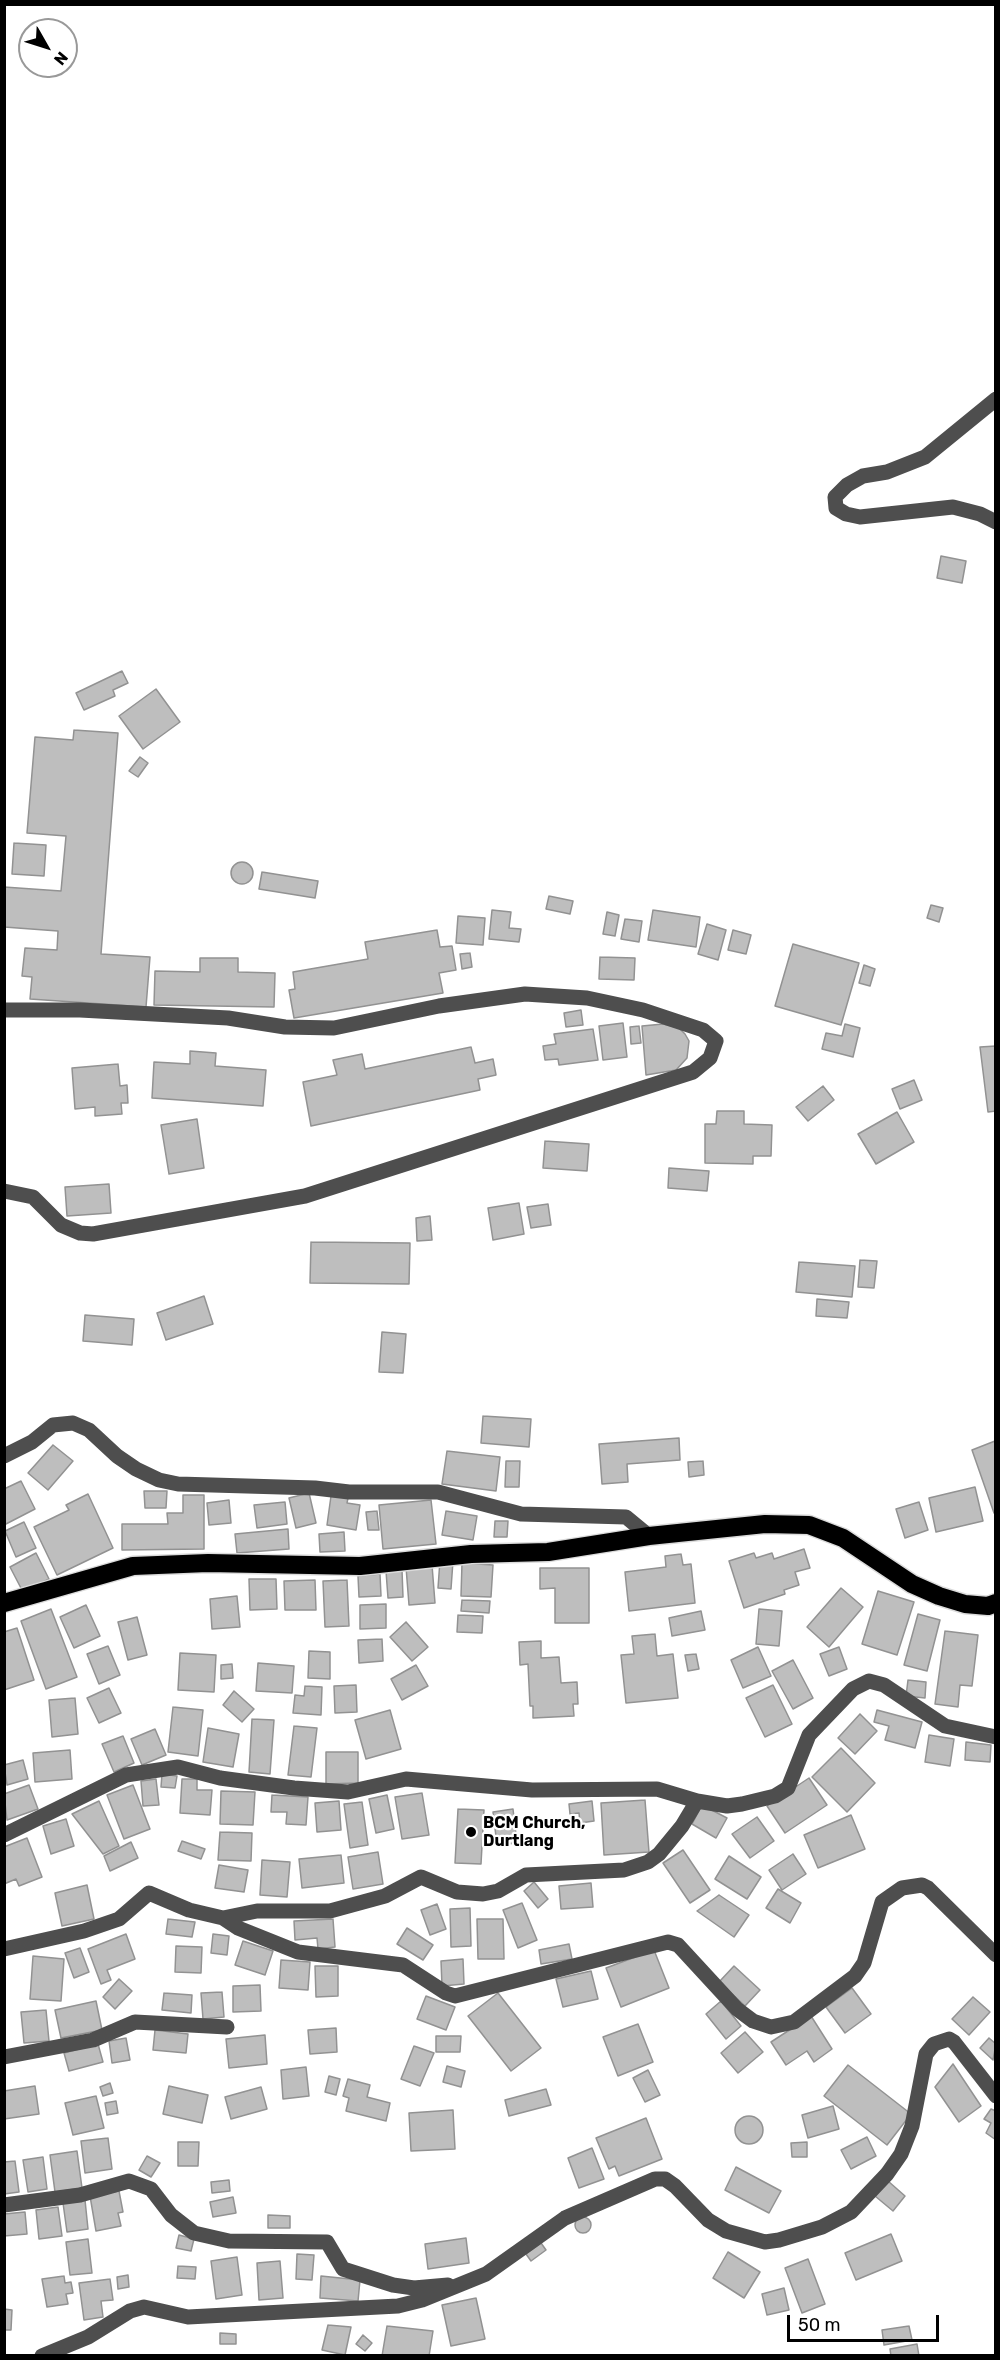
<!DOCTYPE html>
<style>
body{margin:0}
#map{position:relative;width:1000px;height:2360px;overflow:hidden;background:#fff;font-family:Rubik,sans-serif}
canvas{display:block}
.frame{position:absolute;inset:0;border:6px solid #000;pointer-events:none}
.north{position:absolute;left:18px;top:18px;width:60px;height:60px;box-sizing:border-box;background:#fff;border:2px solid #999;border-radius:50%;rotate:129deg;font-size:16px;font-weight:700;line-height:24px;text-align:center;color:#000}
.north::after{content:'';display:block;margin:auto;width:21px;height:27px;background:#000;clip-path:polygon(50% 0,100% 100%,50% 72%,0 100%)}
.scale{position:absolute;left:787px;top:2315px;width:152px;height:27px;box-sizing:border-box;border:3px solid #000;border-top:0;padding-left:8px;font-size:18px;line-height:21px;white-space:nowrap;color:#000;-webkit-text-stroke:4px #fff;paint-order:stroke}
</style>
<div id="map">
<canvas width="1000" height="2360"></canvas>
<div class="frame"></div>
<div class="north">N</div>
<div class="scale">50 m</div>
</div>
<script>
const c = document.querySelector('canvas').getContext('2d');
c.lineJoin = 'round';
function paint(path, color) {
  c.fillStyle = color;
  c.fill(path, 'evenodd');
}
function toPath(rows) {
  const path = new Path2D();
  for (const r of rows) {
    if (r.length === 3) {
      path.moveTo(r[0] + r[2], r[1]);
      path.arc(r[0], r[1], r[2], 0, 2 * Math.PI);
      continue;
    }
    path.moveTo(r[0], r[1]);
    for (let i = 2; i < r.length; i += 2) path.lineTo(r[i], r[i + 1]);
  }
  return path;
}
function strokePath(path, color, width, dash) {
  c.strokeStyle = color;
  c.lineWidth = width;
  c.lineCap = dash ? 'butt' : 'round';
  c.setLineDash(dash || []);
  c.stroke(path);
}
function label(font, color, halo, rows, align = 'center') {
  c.font = font + ' Rubik,sans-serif';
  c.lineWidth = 4.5;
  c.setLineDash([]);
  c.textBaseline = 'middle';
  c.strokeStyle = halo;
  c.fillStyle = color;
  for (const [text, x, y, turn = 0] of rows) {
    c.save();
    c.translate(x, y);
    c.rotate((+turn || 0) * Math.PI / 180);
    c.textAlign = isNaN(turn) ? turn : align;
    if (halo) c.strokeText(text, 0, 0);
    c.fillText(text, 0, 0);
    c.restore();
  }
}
const building = toPath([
 [941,556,966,561,962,583,937,578,941,556],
 [122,671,128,683,113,690,115,696,84,710,76,693,122,671],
 [156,689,180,722,143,749,119,716,156,689],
 [74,730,118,733,101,954,150,957,146,1007,30,999,32,977,22,976,25,948,57,950,58,931,4,927,4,887,61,891,66,836,27,833,35,737,73,740,74,730],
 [140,757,148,763,138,777,129,771,140,757],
 [14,843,46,845,44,876,12,874,14,843],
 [242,873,11],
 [262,872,318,881,315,898,259,889,262,872],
 [549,896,573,901,570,914,546,909,549,896],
 [931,905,943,908,939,922,927,918,931,905],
 [492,910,511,912,509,928,521,929,519,942,489,939,492,910],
 [653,910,700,917,696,947,648,940,653,910],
 [607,912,619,915,615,936,603,934,607,912],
 [458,916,485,918,483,945,456,943,458,916],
 [625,919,642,921,639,942,621,939,625,919],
 [707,924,726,930,718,960,698,954,707,924],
 [437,930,440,947,452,946,456,970,439,973,443,993,294,1018,289,990,295,989,293,972,368,959,365,942,437,930],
 [733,930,751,935,746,954,728,950,733,930],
 [793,944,859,963,841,1025,775,1006,793,944],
 [470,953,472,967,462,969,460,954,470,953],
 [600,957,635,958,634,980,599,979,600,957],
 [200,958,238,958,238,972,275,973,274,1007,154,1005,155,971,200,972,200,958],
 [864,965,875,969,870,986,859,983,864,965],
 [581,1010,583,1025,566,1027,564,1013,581,1010],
 [623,1023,627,1057,603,1060,599,1026,623,1023],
 [663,1024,679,1028,685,1034,689,1041,687,1058,676,1070,646,1075,642,1026,663,1024],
 [845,1024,860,1028,853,1057,822,1049,826,1033,842,1036,845,1024],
 [639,1026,641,1043,631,1044,630,1027,639,1026],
 [593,1029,598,1060,559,1065,558,1059,545,1060,543,1046,556,1044,554,1034,593,1029],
 [996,1046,996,1111,988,1112,980,1047,996,1046],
 [471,1047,475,1063,493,1059,496,1075,478,1079,480,1090,311,1126,303,1082,337,1075,333,1060,362,1054,365,1069,471,1047],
 [190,1051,216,1053,215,1066,266,1070,263,1106,152,1098,154,1062,190,1064,190,1051],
 [118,1064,120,1086,127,1085,128,1103,121,1103,122,1114,95,1116,95,1107,75,1109,72,1068,118,1064],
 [914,1080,922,1100,900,1109,892,1089,914,1080],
 [823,1086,834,1100,808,1121,796,1107,823,1086],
 [717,1111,744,1111,744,1124,772,1125,771,1156,753,1156,753,1164,705,1163,705,1124,716,1124,717,1111],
 [897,1112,914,1142,876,1164,858,1134,897,1112],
 [197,1119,204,1168,169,1174,161,1125,197,1119],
 [545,1141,589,1144,587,1171,543,1168,545,1141],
 [669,1168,709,1171,707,1191,668,1188,669,1168],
 [109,1184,111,1213,67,1216,65,1187,109,1184],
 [519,1203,524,1234,493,1240,488,1208,519,1203],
 [548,1204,551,1225,531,1228,527,1207,548,1204],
 [430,1216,432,1240,417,1241,416,1218,430,1216],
 [311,1242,410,1243,409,1284,310,1283,311,1242],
 [860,1260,877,1261,874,1288,858,1287,860,1260],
 [799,1262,855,1266,852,1297,796,1292,799,1262],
 [204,1296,213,1324,166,1340,157,1313,204,1296],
 [817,1299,849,1302,847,1318,816,1316,817,1299],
 [85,1315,134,1319,132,1345,83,1341,85,1315],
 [382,1332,406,1334,403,1373,379,1372,382,1332],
 [483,1416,531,1419,529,1447,481,1443,483,1416],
 [679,1438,680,1460,627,1464,628,1482,602,1484,599,1444,679,1438],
 [995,1441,996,1513,994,1513,972,1450,995,1441],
 [53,1445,73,1461,48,1490,28,1473,53,1445],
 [447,1451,500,1457,496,1491,442,1484,447,1451],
 [506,1461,520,1461,519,1487,505,1487,506,1461],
 [703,1461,704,1475,689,1477,688,1462,703,1461],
 [21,1481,35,1509,4,1525,4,1489,21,1481],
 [975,1487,983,1521,936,1532,929,1498,975,1487],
 [144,1491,167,1491,166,1508,145,1508,144,1491],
 [309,1493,316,1523,296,1528,289,1498,309,1493],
 [88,1494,113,1548,57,1575,34,1527,69,1510,66,1505,88,1494],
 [183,1495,204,1495,204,1549,122,1550,122,1524,168,1524,167,1513,183,1513,183,1495],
 [331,1496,348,1498,347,1503,360,1505,356,1530,327,1525,331,1496],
 [229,1500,231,1523,209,1525,207,1503,229,1500],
 [431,1500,436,1544,383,1549,379,1505,431,1500],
 [285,1502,287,1524,257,1528,254,1505,285,1502],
 [919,1502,928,1530,905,1538,896,1509,919,1502],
 [377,1511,379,1530,368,1530,366,1512,377,1511],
 [446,1511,477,1516,473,1540,442,1535,446,1511],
 [495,1521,508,1521,507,1537,494,1537,495,1521],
 [24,1522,36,1548,16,1557,5,1531,24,1522],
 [288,1529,289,1549,237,1553,235,1534,288,1529],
 [344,1532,345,1551,320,1552,319,1534,344,1532],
 [804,1549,810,1568,795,1572,799,1585,784,1590,785,1594,744,1608,729,1561,754,1553,756,1558,772,1553,774,1559,804,1549],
 [36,1553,49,1579,23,1592,10,1567,36,1553],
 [681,1554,683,1565,691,1564,695,1603,629,1611,625,1572,666,1567,665,1556,681,1554],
 [440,1560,453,1561,451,1589,438,1588,440,1560],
 [462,1563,493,1565,491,1597,461,1596,462,1563],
 [432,1565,435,1603,409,1605,406,1567,432,1565],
 [540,1568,589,1568,589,1623,555,1623,555,1588,540,1589,540,1568],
 [402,1570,403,1597,388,1598,386,1571,402,1570],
 [380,1574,381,1596,359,1597,358,1576,380,1574],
 [249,1579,276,1579,277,1609,250,1610,249,1579],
 [315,1580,316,1610,285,1610,284,1581,315,1580],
 [347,1580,349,1626,325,1627,323,1581,347,1580],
 [841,1588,863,1607,829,1647,807,1627,841,1588],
 [878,1591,914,1602,897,1655,862,1644,878,1591],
 [237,1596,240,1627,212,1629,210,1599,237,1596],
 [462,1600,490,1601,489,1613,461,1611,462,1600],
 [386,1604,386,1628,360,1629,360,1605,386,1604],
 [86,1605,100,1636,74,1648,60,1617,86,1605],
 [51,1609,77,1677,46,1689,21,1621,51,1609],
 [759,1609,782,1611,779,1646,756,1644,759,1609],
 [701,1611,705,1630,672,1636,669,1618,701,1611],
 [918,1614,940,1620,927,1671,904,1665,918,1614],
 [458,1615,483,1616,482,1633,457,1632,458,1615],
 [137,1617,147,1655,128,1660,118,1622,137,1617],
 [406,1622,428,1647,412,1661,390,1637,406,1622],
 [17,1628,34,1680,4,1690,4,1632,17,1628],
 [945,1631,978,1635,972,1686,960,1685,958,1707,935,1704,945,1631],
 [655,1634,657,1656,673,1654,678,1698,626,1703,621,1655,634,1654,632,1636,655,1634],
 [382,1639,383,1661,359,1663,358,1640,382,1639],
 [541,1641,541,1658,559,1657,561,1683,577,1682,578,1704,573,1704,574,1716,533,1718,533,1706,530,1706,528,1664,520,1665,519,1642,541,1641],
 [108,1646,120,1675,99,1684,87,1654,108,1646],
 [758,1647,771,1676,743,1688,731,1660,758,1647],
 [839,1647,847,1669,829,1676,820,1654,839,1647],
 [309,1651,330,1652,330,1679,308,1678,309,1651],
 [180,1653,216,1655,214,1692,178,1690,180,1653],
 [696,1654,699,1669,688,1671,685,1655,696,1654],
 [793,1660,813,1698,793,1709,772,1671,793,1660],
 [258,1663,294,1666,292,1693,256,1691,258,1663],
 [232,1664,233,1678,221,1679,221,1665,232,1664],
 [416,1665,428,1686,402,1700,391,1679,416,1665],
 [908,1680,926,1682,925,1698,906,1696,908,1680],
 [356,1685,357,1712,335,1713,334,1686,356,1685],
 [773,1685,792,1724,765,1737,746,1698,773,1685],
 [305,1686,322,1687,321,1715,293,1713,295,1695,304,1696,305,1686],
 [109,1688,121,1713,99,1723,87,1698,109,1688],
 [234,1691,254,1709,242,1722,223,1705,234,1691],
 [75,1698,78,1734,52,1737,49,1700,75,1698],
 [173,1707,203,1710,198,1756,168,1752,173,1707],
 [390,1710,401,1749,366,1759,355,1720,390,1710],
 [877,1710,922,1722,915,1748,885,1740,889,1726,874,1722,877,1710],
 [860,1714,877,1731,855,1754,838,1738,860,1714],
 [252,1719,274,1720,270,1774,249,1772,252,1719],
 [294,1726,317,1728,311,1777,288,1775,294,1726],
 [208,1728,239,1734,233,1767,203,1762,208,1728],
 [155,1729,166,1755,142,1765,131,1739,155,1729],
 [929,1735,954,1739,950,1766,925,1762,929,1735],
 [123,1736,134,1763,114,1772,102,1744,123,1736],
 [966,1742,991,1745,990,1762,965,1760,966,1742],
 [841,1748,875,1783,847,1812,812,1777,841,1748],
 [70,1750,72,1779,35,1782,33,1753,70,1750],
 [326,1752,358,1752,358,1783,326,1784,326,1752],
 [23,1760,28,1779,7,1785,4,1765,23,1760],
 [162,1774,177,1776,175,1788,161,1787,162,1774],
 [809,1778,827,1805,785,1833,767,1806,809,1778],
 [156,1779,159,1805,143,1806,141,1781,156,1779],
 [182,1779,197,1779,197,1790,212,1790,210,1815,180,1813,182,1779],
 [29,1785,38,1809,7,1820,4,1794,29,1785],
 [133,1785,150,1829,124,1839,107,1795,133,1785],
 [221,1791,255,1792,253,1825,220,1824,221,1791],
 [422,1793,429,1835,402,1839,395,1797,422,1793],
 [272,1795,308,1797,306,1825,286,1824,287,1812,271,1812,272,1795],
 [387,1795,394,1829,376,1833,369,1799,387,1795],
 [645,1800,649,1852,604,1855,601,1803,645,1800],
 [99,1801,119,1846,103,1854,72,1814,99,1801],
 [339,1801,341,1830,317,1832,315,1803,339,1801],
 [592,1801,594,1821,580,1823,579,1813,570,1814,569,1804,592,1801],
 [362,1802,368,1845,350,1848,344,1804,362,1802],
 [702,1805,727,1818,716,1838,692,1824,702,1805],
 [458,1809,484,1810,481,1864,455,1863,458,1809],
 [513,1809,517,1843,497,1845,493,1812,513,1809],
 [851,1815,865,1849,818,1868,804,1835,851,1815],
 [757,1817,774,1841,750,1858,732,1834,757,1817],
 [66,1819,74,1846,51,1854,43,1826,66,1819],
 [220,1832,252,1833,251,1861,218,1860,220,1832],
 [27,1838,42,1877,19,1886,16,1879,4,1884,4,1847,27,1838],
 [182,1841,205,1849,201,1859,178,1851,182,1841],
 [131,1842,138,1858,110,1871,104,1856,131,1842],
 [683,1850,710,1890,690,1903,663,1863,683,1850],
 [378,1852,383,1884,353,1889,348,1857,378,1852],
 [793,1854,806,1874,782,1890,769,1870,793,1854],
 [341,1855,344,1883,302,1888,299,1859,341,1855],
 [729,1856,761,1877,747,1899,715,1879,729,1856],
 [262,1860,290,1862,287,1897,260,1895,262,1860],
 [219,1865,248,1870,244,1892,215,1888,219,1865],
 [534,1882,548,1899,538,1908,524,1891,534,1882],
 [591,1883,593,1907,561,1909,559,1886,591,1883],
 [87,1885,94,1919,62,1926,55,1893,87,1885],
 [778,1889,801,1903,790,1923,766,1908,778,1889],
 [719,1895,749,1915,734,1937,697,1911,719,1895],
 [522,1903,537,1940,518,1948,503,1910,522,1903],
 [437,1904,446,1929,430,1935,421,1910,437,1904],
 [470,1908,471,1946,451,1947,450,1909,470,1908],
 [168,1919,195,1922,192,1937,166,1934,168,1919],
 [333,1919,335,1947,318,1949,317,1938,295,1940,294,1921,333,1919],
 [477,1919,503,1919,504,1959,478,1959,477,1919],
 [407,1928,433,1945,423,1960,397,1944,407,1928],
 [126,1934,135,1959,107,1970,111,1980,101,1984,88,1949,126,1934],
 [213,1934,229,1936,227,1955,211,1953,213,1934],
 [243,1941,273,1951,265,1975,235,1965,243,1941],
 [569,1944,572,1959,541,1964,539,1950,569,1944],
 [176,1946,202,1947,201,1973,175,1972,176,1946],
 [80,1948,89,1972,74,1978,65,1953,80,1948],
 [654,1950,669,1988,621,2007,606,1968,654,1950],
 [33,1956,64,1959,61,2001,30,1999,33,1956],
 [463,1959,464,1984,442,1986,441,1961,463,1959],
 [281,1960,310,1962,308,1990,279,1988,281,1960],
 [315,1966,338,1966,338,1996,316,1997,315,1966],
 [734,1966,760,1990,745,2006,719,1982,734,1966],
 [591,1971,598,1999,563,2007,556,1979,591,1971],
 [119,1979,132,1991,115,2009,103,1997,119,1979],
 [260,1985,261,2011,233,2012,233,1986,260,1985],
 [852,1988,871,2014,845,2033,826,2007,852,1988],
 [222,1992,224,2017,203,2019,201,1993,222,1992],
 [164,1993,192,1995,191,2013,162,2010,164,1993],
 [498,1993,541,2048,511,2071,468,2016,498,1993],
 [426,1996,455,2007,446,2030,417,2019,426,1996],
 [973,1997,990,2012,969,2035,952,2019,973,1997],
 [96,2001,102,2030,61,2038,55,2010,96,2001],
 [721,2001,741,2026,726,2039,706,2014,721,2001],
 [46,2010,49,2041,24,2043,21,2012,46,2010],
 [811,2016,832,2049,814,2062,807,2051,786,2065,771,2042,811,2016],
 [638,2024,653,2062,618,2076,603,2037,638,2024],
 [336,2028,337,2052,310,2054,308,2030,336,2028],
 [155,2030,188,2034,186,2053,153,2050,155,2030],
 [745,2032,763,2052,738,2073,721,2053,745,2032],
 [265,2035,267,2064,229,2068,226,2039,265,2035],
 [436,2036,461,2036,460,2052,436,2052,436,2036],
 [126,2038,130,2060,112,2063,109,2041,126,2038],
 [989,2038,996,2044,993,2060,980,2048,989,2038],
 [98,2044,103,2062,69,2071,64,2053,98,2044],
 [414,2046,434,2053,420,2086,401,2079,414,2046],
 [953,2064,981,2106,959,2122,935,2087,953,2064],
 [848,2065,911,2114,887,2145,824,2096,848,2065],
 [447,2066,465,2071,461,2087,443,2082,447,2066],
 [306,2067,309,2096,283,2099,281,2070,306,2067],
 [648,2070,660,2095,645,2102,633,2078,648,2070],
 [329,2076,340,2079,336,2095,325,2092,329,2076],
 [348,2079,370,2085,367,2097,390,2103,386,2121,346,2111,349,2098,343,2096,348,2079],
 [110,2083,113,2093,103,2096,100,2087,110,2083],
 [35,2086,39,2114,4,2119,4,2091,35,2086],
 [169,2086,208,2095,202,2123,163,2114,169,2086],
 [261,2087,267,2109,231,2119,225,2097,261,2087],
 [546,2089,551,2105,509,2116,505,2100,546,2089],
 [96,2096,104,2128,73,2135,65,2103,96,2096],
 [116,2101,118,2113,107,2115,105,2103,116,2101],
 [833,2106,839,2129,808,2138,802,2115,833,2106],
 [991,2109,996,2111,996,2140,986,2133,991,2123,984,2119,991,2109],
 [453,2110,455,2149,411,2151,409,2113,453,2110],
 [749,2130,14],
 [646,2118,662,2159,619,2176,615,2166,609,2169,596,2138,646,2118],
 [867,2137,876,2156,851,2169,841,2150,867,2137],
 [108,2138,112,2169,85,2173,81,2141,108,2138],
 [178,2142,199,2142,198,2166,178,2166,178,2142],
 [807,2142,807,2157,792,2157,791,2143,807,2142],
 [592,2148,604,2179,579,2188,568,2158,592,2148],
 [77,2151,82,2188,55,2192,50,2155,77,2151],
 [147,2156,160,2163,151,2177,139,2170,147,2156],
 [43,2157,47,2189,28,2192,23,2160,43,2157],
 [15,2161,19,2192,4,2194,4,2162,15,2161],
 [736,2167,781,2191,769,2213,725,2190,736,2167],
 [229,2180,230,2191,212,2193,211,2182,229,2180],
 [888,2181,905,2196,893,2211,875,2196,888,2181],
 [119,2191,123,2212,118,2213,121,2226,96,2231,90,2196,119,2191],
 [233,2197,236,2213,213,2217,210,2202,233,2197],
 [85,2200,88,2229,67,2232,63,2203,85,2200],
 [58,2207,62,2236,39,2239,36,2210,58,2207],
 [25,2212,27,2234,4,2236,4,2214,25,2212],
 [268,2215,290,2216,290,2228,268,2228,268,2215],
 [583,2225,8],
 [891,2234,902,2261,856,2280,845,2253,891,2234],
 [179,2235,194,2239,191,2251,176,2248,179,2235],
 [466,2238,469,2263,428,2269,425,2244,466,2238],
 [88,2239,92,2273,70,2275,66,2242,88,2239],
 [541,2243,546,2250,531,2261,526,2254,541,2243],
 [728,2252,760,2272,744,2298,713,2278,728,2252],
 [297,2254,314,2255,312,2280,296,2279,297,2254],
 [237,2257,242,2295,216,2299,211,2261,237,2257],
 [808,2259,825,2304,802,2313,785,2268,808,2259],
 [280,2261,283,2298,259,2300,257,2263,280,2261],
 [178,2266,196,2267,195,2279,177,2278,178,2266],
 [128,2275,129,2287,118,2289,117,2277,128,2275],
 [64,2276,65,2283,71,2282,73,2293,66,2294,68,2304,47,2307,42,2279,64,2276],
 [321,2276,360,2280,358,2301,320,2298,321,2276],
 [110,2279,113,2300,101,2301,103,2317,84,2320,79,2283,110,2279],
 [784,2288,789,2310,767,2315,762,2294,784,2288],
 [476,2298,485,2339,451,2346,442,2305,476,2298],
 [4,2309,12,2310,11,2330,4,2330,4,2309],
 [328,2325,351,2327,345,2355,322,2350,328,2325],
 [387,2326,433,2331,429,2356,382,2356,387,2326],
 [909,2326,912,2340,884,2345,882,2330,909,2326],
 [220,2333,236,2334,236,2344,220,2344,220,2333],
 [363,2335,372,2343,365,2351,356,2344,363,2335],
 [917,2344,919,2356,891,2356,890,2349,917,2344]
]);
const minor = toPath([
 [996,399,925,457,887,472,863,476,847,485,835,497,836,508,846,514,860,517,953,507,980,514,996,522],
 [4,1010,80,1010,228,1018,285,1027,334,1028,439,1006,525,994,587,998,643,1010,703,1030,716,1041,710,1058,693,1072,305,1196,93,1234,80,1233,61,1225,33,1197,4,1191],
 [4,1456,32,1442,53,1425,73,1423,89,1430,117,1456,136,1469,159,1480,178,1484,315,1488,349,1492,438,1492,521,1514,626,1517,649,1536],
 [4,1835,126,1775,178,1767,220,1778,294,1788,348,1792,406,1779,532,1790,657,1789,697,1801,727,1806,742,1804,775,1796,788,1788,809,1735,853,1689,869,1681,884,1685,945,1726,996,1737],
 [223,1918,257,1911,330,1911,385,1896,421,1877,457,1892,483,1894,498,1891,526,1875,624,1870,648,1862,659,1854,682,1826,697,1801],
 [4,1949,84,1931,119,1919,149,1893,189,1910,223,1918,238,1928,298,1952,403,1965,446,1993,455,1996,668,1942,678,1945,737,2009,753,2021,771,2027,794,2022,855,1976,864,1963,882,1902,902,1888,922,1885,928,1888,996,1955],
 [4,2057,93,2040,135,2022,227,2027],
 [4,2205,80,2195,129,2181,151,2189,171,2215,194,2233,229,2241,327,2242,343,2269,393,2285,414,2288,448,2285],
 [42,2356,88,2337,130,2311,144,2307,188,2317,398,2306,422,2300,486,2274,565,2218,655,2179,665,2179,675,2186,708,2220,726,2231,765,2242,779,2240,822,2227,851,2212,887,2174,901,2154,912,2126,926,2054,934,2044,949,2039,954,2042,996,2096]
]);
const highway = toPath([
 [4,1603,133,1566,208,1563,360,1566,471,1554,548,1552,649,1536,765,1524,809,1525,843,1538,912,1584,939,1596,965,1604,988,1606,996,1603]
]);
const markers = [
 [471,1832,6,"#000"]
];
const poiNames = [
 ["BCM Church,",483,1823],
 ["Durtlang",483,1841]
];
paint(building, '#bebebe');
strokePath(building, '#929292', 1.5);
strokePath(highway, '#dbdbdb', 21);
strokePath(minor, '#4e4e4e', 15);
strokePath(highway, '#000', 18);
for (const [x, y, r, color] of markers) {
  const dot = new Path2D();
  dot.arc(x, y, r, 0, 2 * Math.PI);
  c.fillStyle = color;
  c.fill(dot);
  strokePath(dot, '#fff', 2);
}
label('bold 16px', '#000', '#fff', poiNames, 'left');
</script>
